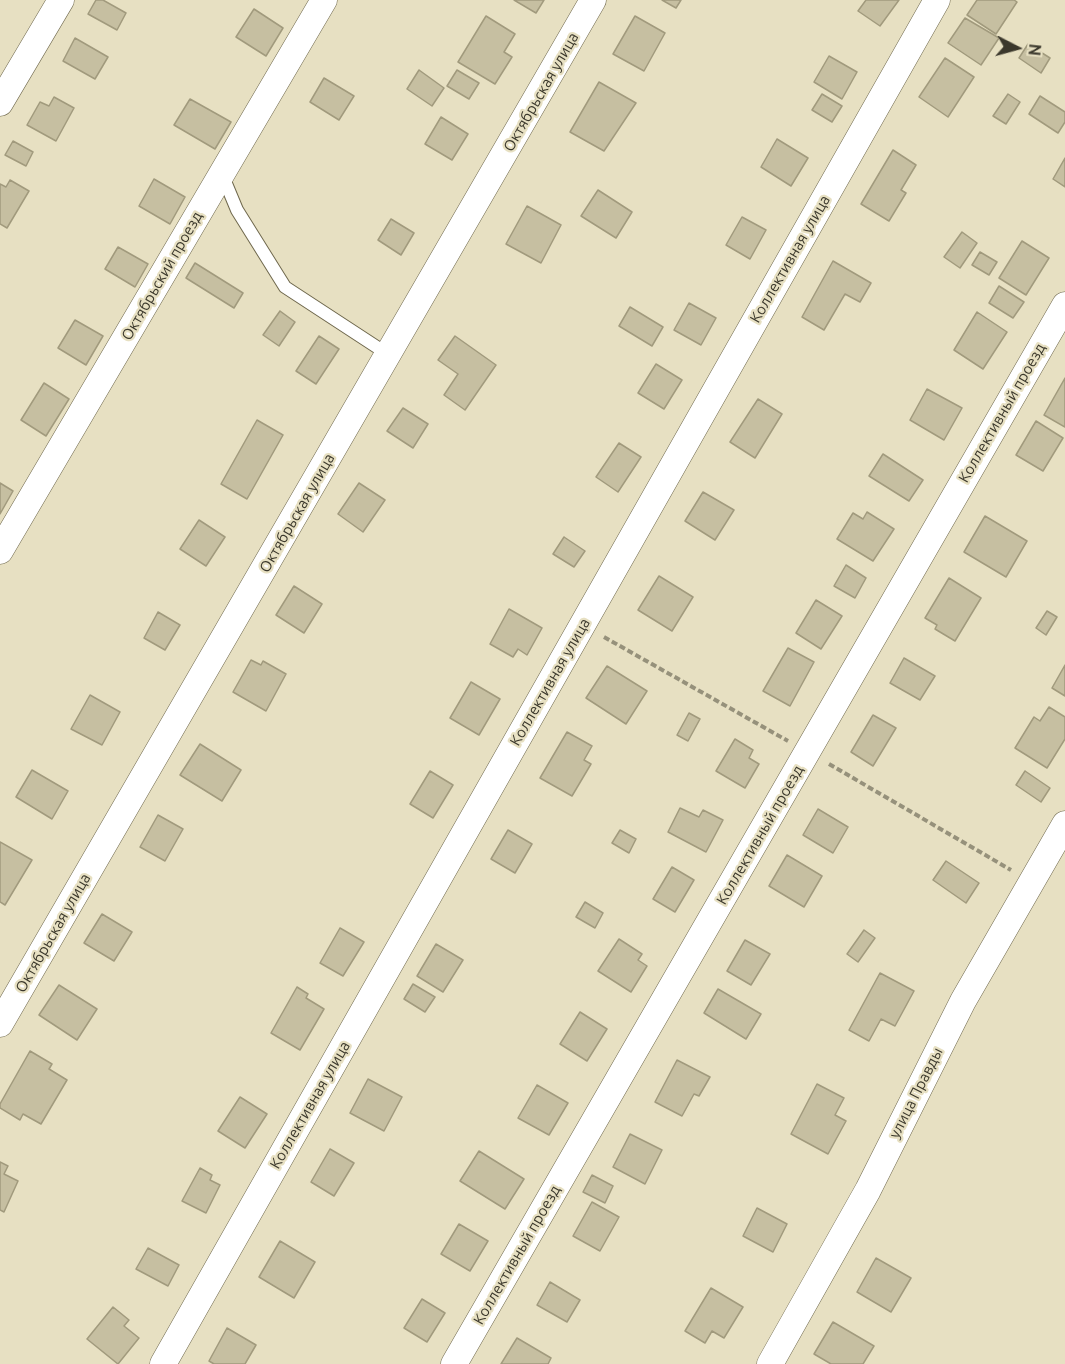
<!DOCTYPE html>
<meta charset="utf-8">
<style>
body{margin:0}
#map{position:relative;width:1065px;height:1364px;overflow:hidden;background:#e7e0c2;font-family:Ubuntu,sans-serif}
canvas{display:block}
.north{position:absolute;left:987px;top:18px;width:60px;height:60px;-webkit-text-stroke:4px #e7e0c2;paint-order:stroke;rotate:96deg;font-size:16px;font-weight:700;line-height:24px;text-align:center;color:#3b382c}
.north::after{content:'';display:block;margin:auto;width:21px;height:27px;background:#3b382c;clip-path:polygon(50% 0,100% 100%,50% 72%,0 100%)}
</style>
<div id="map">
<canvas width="1065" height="1364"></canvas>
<div class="north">N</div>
</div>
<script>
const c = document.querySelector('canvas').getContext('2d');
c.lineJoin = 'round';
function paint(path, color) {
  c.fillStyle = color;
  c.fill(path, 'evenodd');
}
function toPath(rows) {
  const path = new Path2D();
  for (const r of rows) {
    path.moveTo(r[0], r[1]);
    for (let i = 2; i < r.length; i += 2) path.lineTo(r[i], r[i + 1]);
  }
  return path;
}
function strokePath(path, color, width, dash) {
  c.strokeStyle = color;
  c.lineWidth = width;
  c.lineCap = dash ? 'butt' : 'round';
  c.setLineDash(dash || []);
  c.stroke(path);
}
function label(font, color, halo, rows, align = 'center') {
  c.font = font + ' Ubuntu,sans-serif';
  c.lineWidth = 4.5;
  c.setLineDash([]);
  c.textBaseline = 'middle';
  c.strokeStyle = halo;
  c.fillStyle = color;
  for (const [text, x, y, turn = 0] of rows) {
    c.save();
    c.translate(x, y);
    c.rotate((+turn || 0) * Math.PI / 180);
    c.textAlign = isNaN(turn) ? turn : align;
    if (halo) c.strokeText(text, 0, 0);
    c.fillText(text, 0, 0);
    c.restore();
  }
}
const building = toPath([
 [96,0,103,0,126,13,117,30,88,14,96,0],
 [514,0,544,0,536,13,514,0],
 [662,0,681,0,676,8,662,0],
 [866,0,899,0,880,26,858,11,866,0],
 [977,0,1014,0,1017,2,996,34,967,15,977,0],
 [254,9,283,28,266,56,236,37,254,9],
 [486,16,515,34,504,52,512,57,495,84,458,62,486,16],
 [635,16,665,33,644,71,613,54,635,16],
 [965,18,999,38,981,65,948,43,965,18],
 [75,38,108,57,95,79,63,61,75,38],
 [1028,44,1050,58,1041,73,1019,58,1028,44],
 [829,56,857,72,842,99,814,82,829,56],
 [945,58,974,77,948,117,919,97,945,58],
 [419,70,444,88,432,106,407,89,419,70],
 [457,70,479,83,469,99,447,86,457,70],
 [324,78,354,96,339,120,310,102,324,78],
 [599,82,636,103,604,151,570,132,599,82],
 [822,94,842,106,832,122,812,110,822,94],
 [1008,94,1020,102,1006,124,993,116,1008,94],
 [1040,96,1065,112,1065,122,1058,133,1029,114,1040,96],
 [54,97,74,108,56,141,27,125,40,102,49,106,54,97],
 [190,99,231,122,215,149,174,125,190,99],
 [441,117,468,134,452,160,425,144,441,117],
 [777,139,808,158,791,186,761,167,777,139],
 [13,141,33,152,26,166,5,155,13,141],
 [893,150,916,165,901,190,906,193,889,221,861,204,893,150],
 [1065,158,1065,187,1053,179,1065,158],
 [154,179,185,197,170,224,139,206,154,179],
 [10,180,29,191,7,228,0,224,0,184,6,187,10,180],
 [598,190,632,212,616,238,581,216,598,190],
 [527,206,561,225,541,263,506,244,527,206],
 [742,217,766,230,750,259,726,245,742,217],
 [391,219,414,233,401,255,378,240,391,219],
 [962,232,977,243,960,268,944,257,962,232],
 [1022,241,1049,258,1026,295,999,278,1022,241],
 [118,247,148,264,135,287,105,269,118,247],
 [980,252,997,262,989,275,972,265,980,252],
 [833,261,871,283,860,302,845,294,824,330,802,317,833,261],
 [195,263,243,293,234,308,186,278,195,263],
 [999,286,1024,302,1013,318,989,303,999,286],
 [689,303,716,318,701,345,674,330,689,303],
 [630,307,663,327,652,346,619,326,630,307],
 [280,311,295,322,279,346,263,335,280,311],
 [977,312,1007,332,983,369,954,350,977,312],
 [75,320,103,336,86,365,58,348,75,320],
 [319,336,339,349,316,384,296,371,319,336],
 [455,336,496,365,465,410,444,395,458,374,438,360,455,336],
 [656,364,682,380,664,409,638,393,656,364],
 [1065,378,1065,427,1044,415,1065,378],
 [44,383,69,399,46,436,21,420,44,383],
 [927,389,962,408,944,440,910,420,927,389],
 [758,399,782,414,755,458,730,442,758,399],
 [403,408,428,424,413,448,387,431,403,408],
 [257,420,283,435,247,499,221,484,257,420],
 [1036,421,1063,438,1043,471,1016,455,1036,421],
 [619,443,641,457,618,492,596,477,619,443],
 [883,454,923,480,909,501,869,476,883,454],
 [0,483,13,491,0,514,0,483],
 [359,483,385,500,363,532,338,514,359,483],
 [703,492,734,510,715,540,685,521,703,492],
 [867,512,894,529,873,561,837,539,853,513,863,519,867,512],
 [985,516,1027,541,1006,577,964,552,985,516],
 [199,520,225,537,206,566,180,549,199,520],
 [564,537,585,551,574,567,553,554,564,537],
 [846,565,866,578,855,598,834,586,846,565],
 [659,576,693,597,672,631,638,610,659,576],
 [949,578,981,598,955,641,935,629,937,625,925,618,949,578],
 [294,586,322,604,304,633,276,615,294,586],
 [816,600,842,616,821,649,796,633,816,600],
 [509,609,542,628,527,655,518,649,513,657,490,644,509,609],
 [1047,611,1057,617,1046,635,1036,628,1047,611],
 [158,612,180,625,165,650,144,638,158,612],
 [788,648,814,662,790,706,763,691,788,648],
 [904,658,935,676,920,700,890,683,904,658],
 [251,660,261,665,263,661,286,674,266,711,233,692,251,660],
 [1065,665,1065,696,1052,688,1065,665],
 [607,666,647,691,626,724,586,698,607,666],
 [471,682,500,699,479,735,450,718,471,682],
 [90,695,120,712,102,745,71,729,90,695],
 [1049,707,1065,717,1065,739,1047,768,1015,748,1034,717,1040,721,1049,707],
 [689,713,700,719,688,741,677,735,689,713],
 [873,715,896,728,873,766,851,752,873,715],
 [567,732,592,746,584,760,591,764,572,796,540,778,567,732],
 [735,739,753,750,749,758,759,764,745,788,716,771,735,739],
 [200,744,241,770,222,801,180,775,200,744],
 [32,770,68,791,52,819,16,797,32,770],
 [430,771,453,785,433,818,410,804,430,771],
 [1025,771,1050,788,1041,802,1016,785,1025,771],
 [680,808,699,817,703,810,723,820,706,852,668,832,680,808],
 [818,809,848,827,833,853,803,835,818,809],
 [158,815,183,829,165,861,140,847,158,815],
 [508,830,532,844,515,873,491,859,508,830],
 [620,830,636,839,629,853,612,843,620,830],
 [0,842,32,860,5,905,0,902,0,842],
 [787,855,822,876,804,907,769,886,787,855],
 [946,861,979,883,966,903,933,880,946,861],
 [672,867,694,880,675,912,653,899,672,867],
 [585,902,603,913,595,928,576,917,585,902],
 [102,914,132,932,114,961,84,943,102,914],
 [340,928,364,942,343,976,320,963,340,928],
 [864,930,875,938,858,962,847,954,864,930],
 [619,939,642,954,638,960,647,966,631,992,598,971,619,939],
 [745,940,770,954,751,985,727,971,745,940],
 [436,944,463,960,443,992,417,976,436,944],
 [880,973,914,991,895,1026,881,1019,869,1041,849,1030,880,973],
 [413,984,435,997,425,1012,404,999,413,984],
 [59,985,97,1009,77,1040,39,1015,59,985],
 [297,987,308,994,306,998,324,1009,300,1050,271,1033,297,987],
 [718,989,761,1014,746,1039,704,1013,718,989],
 [580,1012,607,1029,587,1061,560,1044,580,1012],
 [30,1051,52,1064,49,1069,67,1080,41,1124,23,1114,20,1120,0,1108,0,1104,30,1051],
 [677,1060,710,1077,699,1096,694,1094,682,1116,655,1102,677,1060],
 [368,1079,402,1097,384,1131,350,1113,368,1079],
 [817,1084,844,1098,835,1115,846,1121,828,1154,791,1134,817,1084],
 [537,1085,568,1103,549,1135,518,1118,537,1085],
 [240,1097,267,1114,245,1148,218,1131,240,1097],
 [630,1134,662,1150,645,1184,613,1167,630,1134],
 [330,1149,354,1163,334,1196,311,1182,330,1149],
 [479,1151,524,1179,505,1209,460,1181,479,1151],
 [0,1162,8,1166,4,1174,18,1181,4,1212,0,1210,0,1162],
 [200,1168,212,1175,210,1180,220,1185,206,1213,182,1201,200,1168],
 [592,1175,613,1186,605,1203,583,1192,592,1175],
 [592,1202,619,1217,600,1251,573,1236,592,1202],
 [757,1208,787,1224,773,1252,743,1236,757,1208],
 [459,1224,488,1241,470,1271,441,1254,459,1224],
 [280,1241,315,1262,294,1298,259,1277,280,1241],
 [148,1248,179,1265,168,1286,136,1269,148,1248],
 [876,1258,911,1278,891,1312,857,1292,876,1258],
 [550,1282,580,1300,567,1322,537,1305,550,1282],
 [711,1288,743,1307,724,1338,712,1331,705,1343,685,1331,711,1288],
 [422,1299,445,1313,427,1342,404,1328,422,1299],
 [113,1307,129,1320,124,1326,139,1338,118,1364,87,1339,113,1307],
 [833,1322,874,1346,863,1364,831,1364,814,1354,833,1322],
 [227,1328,256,1345,245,1364,214,1364,209,1361,227,1328],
 [517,1338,551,1358,548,1364,501,1364,517,1338]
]);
const path = toPath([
 [604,637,788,741],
 [829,764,1011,870]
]);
const lane = toPath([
 [222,174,237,210,285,287,389,355]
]);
const street = toPath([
 [0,103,61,0],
 [0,551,324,0],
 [0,1024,593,0],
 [163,1364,937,0],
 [454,1364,1065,305],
 [770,1364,868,1190,963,1001,1065,824]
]);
const streetNames = [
 ["Октябрьская улица",541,92,-60],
 ["Коллективная улица",790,259,-60],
 ["Октябрьский проезд",162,276,-60],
 ["Коллективный проезд",1002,413,-60],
 ["Октябрьская улица",297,513,-60],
 ["Коллективная улица",550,682,-60],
 ["Коллективный проезд",760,835,-60],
 ["Октябрьская улица",53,933,-60],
 ["улица Правды",916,1093,-63],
 ["Коллективная улица",310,1105,-60],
 ["Коллективный проезд",517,1255,-60]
];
paint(building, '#c6bfa1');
strokePath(building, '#a19a7d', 1.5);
strokePath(lane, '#6f684d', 14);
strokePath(street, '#6f684d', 27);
strokePath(path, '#96917b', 4, [6, 3]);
strokePath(lane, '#fff', 12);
strokePath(street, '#fff', 26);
label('15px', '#3b382c', '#e7e0c2', streetNames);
</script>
